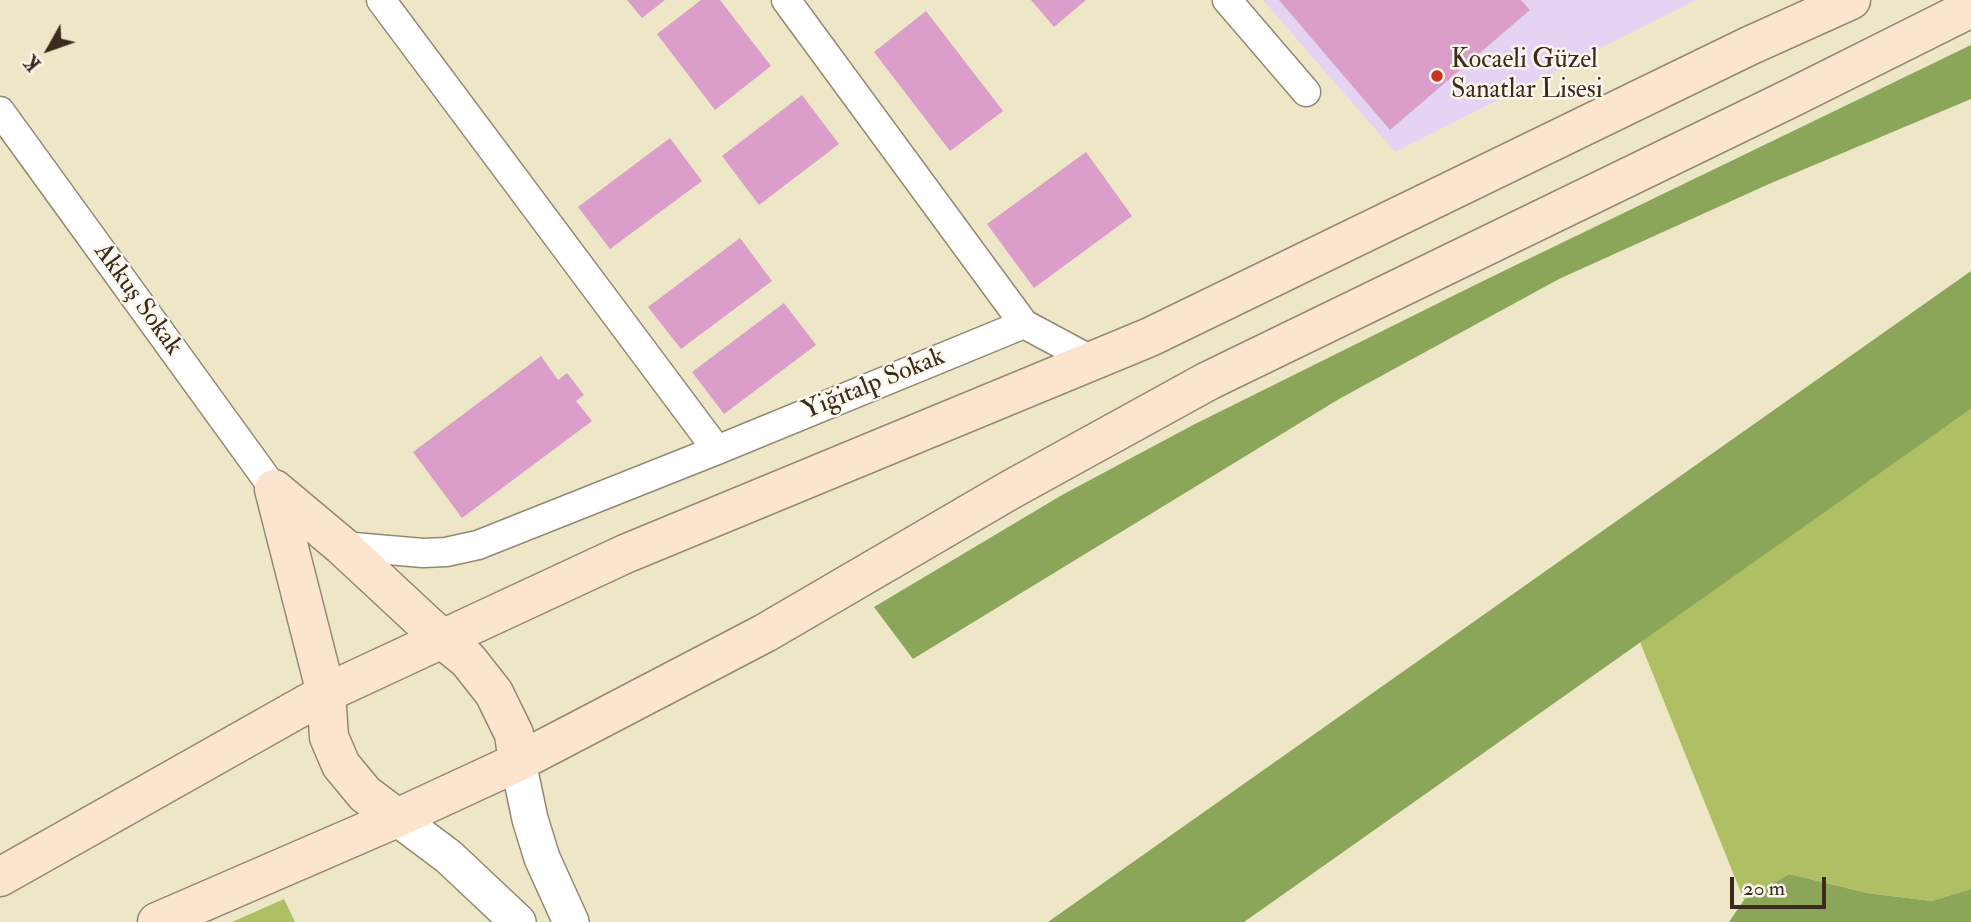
<!DOCTYPE html>
<meta charset="utf-8">
<style>
body{margin:0}
#map{position:relative;width:1971px;height:922px;overflow:hidden;background:#ede6c7;font-family:"IM FELL Double Pica",serif}
canvas{display:block}
.north{position:absolute;left:14px;top:14px;width:70px;height:70px;-webkit-text-stroke:5px #fbf7ec;paint-order:stroke;rotate:230deg;font-size:19px;font-weight:700;line-height:28px;text-align:center;color:#3b2a1e}
.north::after{content:'';display:block;margin:auto;width:24px;height:32px;background:#3b2a1e;clip-path:polygon(50% 0,100% 100%,50% 72%,0 100%)}
.scale{position:absolute;left:1730px;top:877px;width:96px;height:32px;box-sizing:border-box;border:4px solid #3b2a1e;border-top:0;padding-left:9px;font-size:21px;line-height:24px;white-space:nowrap;color:#3b2a1e;-webkit-text-stroke:5px #fbf7ec;paint-order:stroke}
</style>
<div id="map">
<canvas width="1971" height="922"></canvas>
<div class="north">K</div>
<div class="scale">20 m</div>
</div>
<script>
const c = document.querySelector('canvas').getContext('2d');
c.lineJoin = 'round';
function paint(path, color) {
  c.fillStyle = color;
  c.fill(path, 'evenodd');
}
function toPath(rows) {
  const path = new Path2D();
  for (const r of rows) {
    path.moveTo(r[0], r[1]);
    for (let i = 2; i < r.length; i += 2) path.lineTo(r[i], r[i + 1]);
  }
  return path;
}
function strokePath(path, color, width, dash) {
  c.strokeStyle = color;
  c.lineWidth = width;
  c.lineCap = dash ? 'butt' : 'round';
  c.setLineDash(dash || []);
  c.stroke(path);
}
function label(font, color, halo, rows, align = 'center') {
  c.font = font + ' "IM FELL Double Pica",serif';
  c.lineWidth = 5;
  c.setLineDash([]);
  c.textBaseline = 'middle';
  c.strokeStyle = halo;
  c.fillStyle = color;
  for (const [text, x, y, turn = 0] of rows) {
    c.save();
    c.translate(x, y);
    c.rotate((+turn || 0) * Math.PI / 180);
    c.textAlign = isNaN(turn) ? turn : align;
    if (halo) c.strokeText(text, 0, 0);
    c.fillText(text, 0, 0);
    c.restore();
  }
}
const built = toPath([
 [1263,0,1696,0,1395,152]
]);
const green = toPath([
 [1971,409,1971,889,1932,901,1867,893,1789,874,1744,900,1640,642],
 [284,899,295,922,232,922]
]);
const forest = toPath([
 [1971,45,1971,99,1769,184,1559,279,1339,399,913,659,874,607,1062,495,1193,425,1485,280],
 [1971,271,1971,409,1244,922,1048,922],
 [1789,874,1867,893,1932,901,1971,889,1971,922,1729,922,1744,900]
]);
const building = toPath([
 [627,0,665,0,642,18],
 [701,0,720,0,771,66,715,110,657,34],
 [1031,0,1086,0,1054,27],
 [1279,0,1521,0,1530,10,1390,130],
 [926,11,1003,111,950,151,874,52],
 [802,95,839,144,759,205,722,156],
 [670,138,702,181,610,249,578,207],
 [1086,152,1132,216,1034,288,987,224],
 [740,238,772,281,681,349,648,307],
 [784,303,816,345,724,414,692,372],
 [541,356,558,380,567,373,584,395,576,401,592,421,462,518,413,452]
]);
const minor = toPath([
 [381,0,717,450],
 [1227,0,1306,92],
 [0,111,274,489],
 [1024,324,1093,361],
 [342,546,423,553,446,552,478,545,717,450,1024,324,786,0]
]);
const tertiary = toPath([
 [518,762,530,819,542,858,571,922],
 [397,818,449,857,518,922]
]);
const secondary = toPath([
 [274,489,342,546,442,639,468,660,494,693,514,734,518,762],
 [274,489,326,693,329,737,341,765,365,794,397,818],
 [0,877,326,693,625,554,1150,337,1749,46,1851,0],
 [157,922,397,818,518,762,765,633,1010,490,1208,381,1791,98,1971,8]
]);
const markers = [
 [1437,76,7,"#c8321e"]
];
const poiNames = [
 ["Kocaeli Güzel",1451,61],
 ["Sanatlar Lisesi",1451,91]
];
const streetNames = [
 ["Akkuş Sokak",137,300,54],
 ["Yiğitalp Sokak",874,385,-22]
];
paint(built, '#e4d3f2');
paint(green, '#afbf63');
paint(forest, '#8ba659');
paint(building, '#db9eca');
strokePath(minor, '#948872', 31);
strokePath(tertiary, '#948872', 38);
strokePath(secondary, '#948872', 41);
strokePath(minor, '#fff', 28);
strokePath(tertiary, '#fff', 35);
strokePath(secondary, '#fbe5cf', 38);
for (const [x, y, r, color] of markers) {
  const dot = new Path2D();
  dot.arc(x, y, r, 0, 2 * Math.PI);
  c.fillStyle = color;
  c.fill(dot);
  strokePath(dot, '#fbf7ec', 2.5);
}
label('26px', '#3b2a1e', '#fbf7ec', poiNames, 'left');
label('26px', '#3b2a1e', '#fbf7ec', streetNames);
</script>
